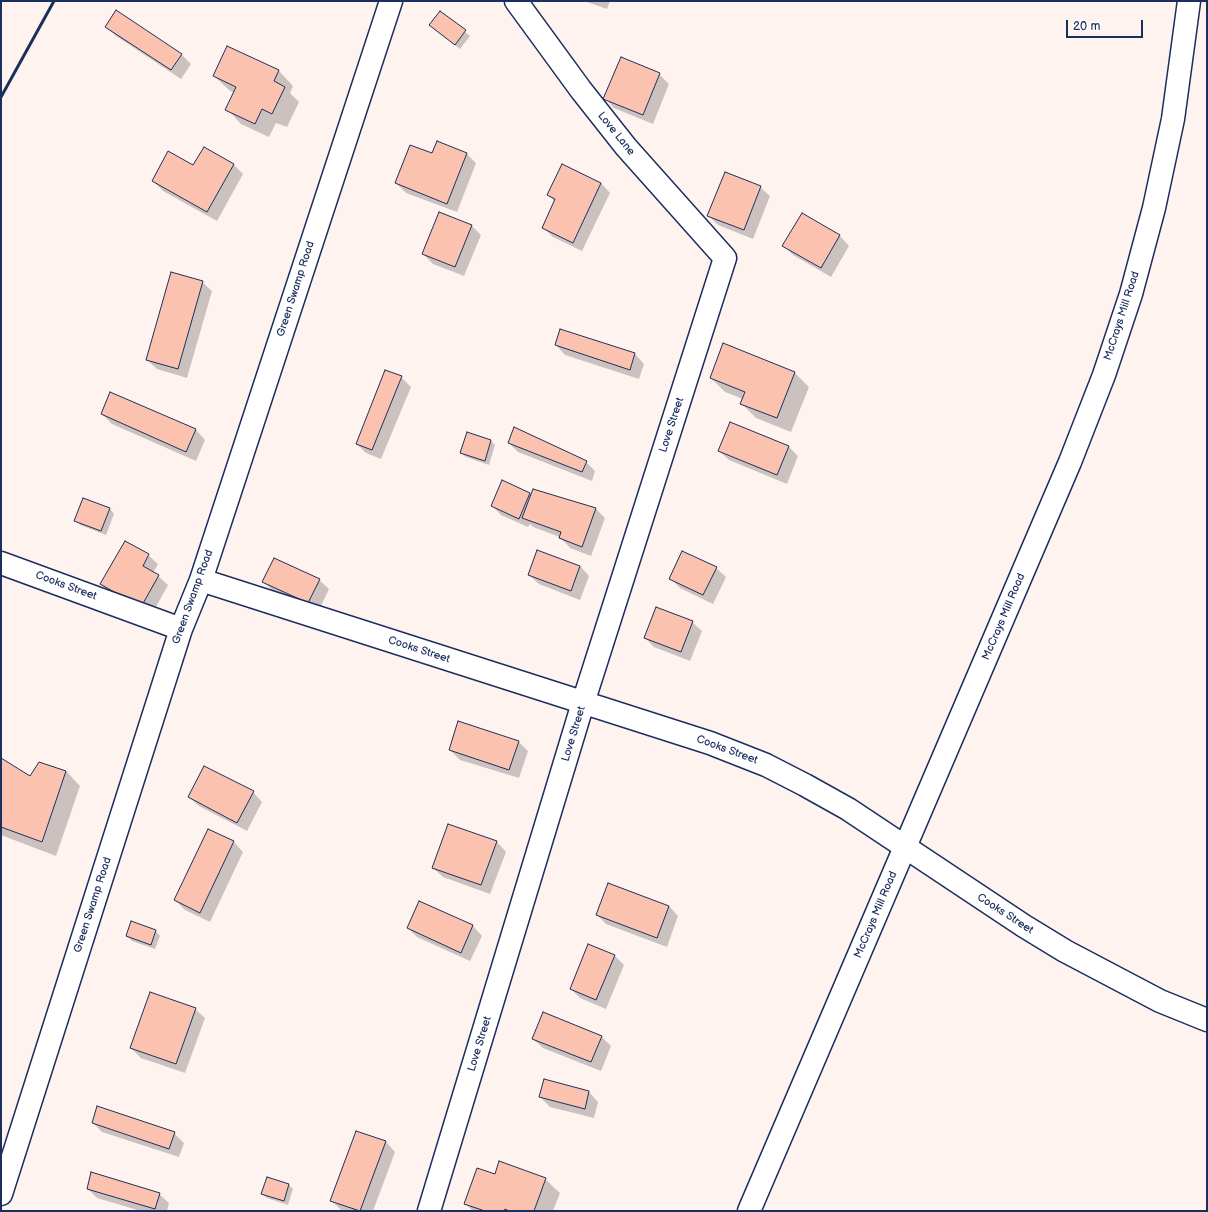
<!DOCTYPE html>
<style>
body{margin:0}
#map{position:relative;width:1208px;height:1212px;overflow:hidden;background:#fef3ef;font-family:"Balsamiq Sans",sans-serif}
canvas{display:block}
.frame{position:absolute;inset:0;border:2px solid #1b2f5e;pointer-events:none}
.scale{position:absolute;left:1066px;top:20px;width:77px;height:18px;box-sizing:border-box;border:2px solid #1b2f5e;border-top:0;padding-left:5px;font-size:12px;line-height:14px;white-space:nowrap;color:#1b2f5e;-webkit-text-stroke:3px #fff;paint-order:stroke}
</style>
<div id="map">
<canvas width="1208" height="1212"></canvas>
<div class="frame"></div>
<div class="scale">20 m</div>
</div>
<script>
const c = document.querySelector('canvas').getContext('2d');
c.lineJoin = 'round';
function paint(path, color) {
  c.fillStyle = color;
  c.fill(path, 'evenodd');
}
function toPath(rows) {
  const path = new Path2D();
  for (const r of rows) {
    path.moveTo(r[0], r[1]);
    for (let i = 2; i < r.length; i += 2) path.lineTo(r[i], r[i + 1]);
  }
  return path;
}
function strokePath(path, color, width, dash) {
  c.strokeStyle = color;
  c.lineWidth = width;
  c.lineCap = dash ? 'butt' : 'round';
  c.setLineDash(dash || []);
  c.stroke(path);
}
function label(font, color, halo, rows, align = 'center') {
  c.font = font + ' "Balsamiq Sans",sans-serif';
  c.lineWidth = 3.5;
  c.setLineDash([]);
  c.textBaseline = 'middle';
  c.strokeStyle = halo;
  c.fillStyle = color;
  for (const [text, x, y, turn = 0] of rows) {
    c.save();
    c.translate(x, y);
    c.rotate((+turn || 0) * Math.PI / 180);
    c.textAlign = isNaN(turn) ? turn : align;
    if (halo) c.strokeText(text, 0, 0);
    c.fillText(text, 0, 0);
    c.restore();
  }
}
const shadow = toPath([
 [584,1,610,1,607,9],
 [116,12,182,55,191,64,181,79,116,36,107,27],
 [440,12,470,36,460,49,435,30],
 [228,47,279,71,293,86,290,93,299,102,287,127,276,123,269,137,241,124,227,109,234,93,229,90,214,76],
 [659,74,669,84,653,124,614,108,605,98],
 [438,142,467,154,476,163,457,212,406,193,396,183,433,155],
 [233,164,243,174,217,221,163,191,153,181,194,166],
 [601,183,610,193,582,251,553,237,543,228,555,202,549,195],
 [760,187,770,196,753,239,718,225,708,215],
 [440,213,472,226,481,235,464,276,433,264,423,254],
 [802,214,840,236,849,246,831,277,793,255,784,246],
 [202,282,212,291,187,378,157,369,147,360],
 [561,330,635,354,644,364,639,379,565,355,556,345],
 [795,373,809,387,791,432,756,418,742,404,743,399,725,392,711,378],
 [401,377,411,387,381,459,366,453,357,444],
 [111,393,196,430,205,440,196,461,112,424,102,414],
 [491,441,495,445,489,465,466,457,461,453],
 [509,443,586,462,595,471,592,481,518,452],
 [789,447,798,456,787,484,729,460,719,451],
 [534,491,596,509,605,518,591,556,570,548,560,537,533,527,530,524,528,527,501,515,492,506,529,494,532,496],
 [83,499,110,509,114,514,106,535,80,525,75,520],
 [148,555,158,564,153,573,158,576,168,585,151,616,111,594,101,584],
 [580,566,589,576,580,600,539,584,529,575],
 [716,568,726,577,713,604,680,588,671,579],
 [319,580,329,589,318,612,273,591,264,582],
 [692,622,702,631,690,661,654,647,645,638],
 [518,741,528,751,519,778,460,760,450,750],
 [1,759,30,777,66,771,80,786,56,856,1,835],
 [253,792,262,802,247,831,199,806,189,797],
 [208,830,234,842,243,852,210,922,185,910,175,900],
 [497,842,506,852,490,894,443,877,433,868],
 [419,902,473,926,482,936,470,961,417,937,408,928],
 [669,906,678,916,667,947,606,924,597,915],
 [132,922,156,931,160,936,155,949,132,941,127,936],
 [615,956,624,965,606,1009,580,998,571,989],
 [195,1009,205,1018,185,1073,141,1058,131,1048],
 [601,1036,611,1046,601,1071,543,1048,533,1039],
 [545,1080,589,1092,598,1102,594,1118,550,1107,540,1097],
 [93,1123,174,1133,184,1143,179,1157,102,1132],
 [357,1132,386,1142,395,1152,373,1211,344,1211,341,1210,331,1200],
 [495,1175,545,1179,560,1193,553,1211,473,1211,465,1203],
 [289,1185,293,1189,288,1205,267,1198,262,1194],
 [88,1189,159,1194,169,1203,167,1211,141,1211,97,1198]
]);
const building = toPath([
 [116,10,182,54,171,70,105,27,116,10],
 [440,11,466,30,455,45,429,25,440,11],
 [227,46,279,70,274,81,285,87,272,114,262,109,255,124,225,110,236,87,213,76,227,46],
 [621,57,660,73,643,115,603,99,621,57],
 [437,141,467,153,447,204,395,183,410,145,432,153,437,141],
 [204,147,234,164,207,212,152,181,168,151,193,165,204,147],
 [562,164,601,183,573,243,542,228,555,199,547,195,562,164],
 [725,172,761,186,744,230,707,216,725,172],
 [439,212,472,225,455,267,422,254,439,212],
 [802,213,840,235,821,268,782,246,802,213],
 [171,272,203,281,178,369,146,360,171,272],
 [560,329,635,353,630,370,555,345,560,329],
 [723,343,795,372,777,418,740,404,745,392,710,378,723,343],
 [385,370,402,376,372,450,356,444,385,370],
 [110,392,196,429,186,452,101,414,110,392],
 [730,422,789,446,777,475,718,451,730,422],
 [514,427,587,461,582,472,508,443,514,427],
 [467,432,491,440,485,461,460,453,467,432],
 [502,480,530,493,519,519,491,506,502,480],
 [533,489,596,508,582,547,559,538,561,532,522,518,533,489],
 [83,498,110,508,101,531,74,521,83,498],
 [125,541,149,554,143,566,159,575,141,607,100,584,125,541],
 [537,550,580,566,571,591,528,575,537,550],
 [682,551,717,567,703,595,669,579,682,551],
 [274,558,320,579,308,603,262,582,274,558],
 [656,607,693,621,681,652,644,638,656,607],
 [458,721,519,741,509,770,449,750,458,721],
 [1,758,30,776,39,762,66,771,42,842,1,827,1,758],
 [204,766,254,791,237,823,188,797,204,766],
 [448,824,497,841,481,885,432,868,448,824],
 [208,829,234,841,200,913,174,900,208,829],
 [608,883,669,906,657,938,596,915,608,883],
 [419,901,473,925,461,953,407,928,419,901],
 [131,921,156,930,151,945,126,936,131,921],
 [588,944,615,955,596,1000,570,989,588,944],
 [150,992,196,1008,176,1064,130,1048,150,992],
 [543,1012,602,1036,591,1062,532,1039,543,1012],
 [544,1079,589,1091,585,1109,539,1097,544,1079],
 [97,1106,175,1132,169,1149,92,1123,97,1106],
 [356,1131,386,1141,360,1211,330,1201,356,1131],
 [499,1161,546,1178,534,1211,509,1211,505,1209,504,1211,485,1211,464,1204,477,1168,495,1174,499,1161],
 [91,1172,160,1193,155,1209,87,1189,91,1172],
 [267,1177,289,1184,284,1201,261,1194,267,1177]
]);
const minor = toPath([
 [1,563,181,629],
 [201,580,710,743,766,765,805,785,848,809,1024,926,1065,951,1160,1001,1207,1020],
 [1,1194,181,629,201,580,391,1],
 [429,1211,583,703,725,258,626,147,581,90,516,1]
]);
const tertiary = toPath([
 [749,1211,1070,462,1104,375,1131,294,1154,208,1173,119,1189,1]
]);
const rail = toPath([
 [1,97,54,1]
]);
const streetNames = [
 ["Love Lane",616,134,51],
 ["Green Swamp Road",296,289,-72],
 ["McCrays Mill Road",1122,316,-72],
 ["Love Street",672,425,-72],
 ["Cooks Street",66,586,20],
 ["Green Swamp Road",193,597,-70],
 ["McCrays Mill Road",1004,617,-67],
 ["Cooks Street",419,650,18],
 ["Love Street",574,734,-73],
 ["Cooks Street",727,750,20],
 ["Green Swamp Road",93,905,-72],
 ["Cooks Street",1005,914,33],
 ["McCrays Mill Road",876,915,-67],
 ["Love Street",480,1044,-73]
];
paint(shadow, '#0003');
paint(building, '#fbc3af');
strokePath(building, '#1b2f5e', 1);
strokePath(minor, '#1b2f5e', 25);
strokePath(tertiary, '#1b2f5e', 25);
strokePath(minor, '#fff', 22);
strokePath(tertiary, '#fff', 22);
strokePath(rail, '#1b2f5e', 3);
label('11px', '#1b2f5e', '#fff', streetNames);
</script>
